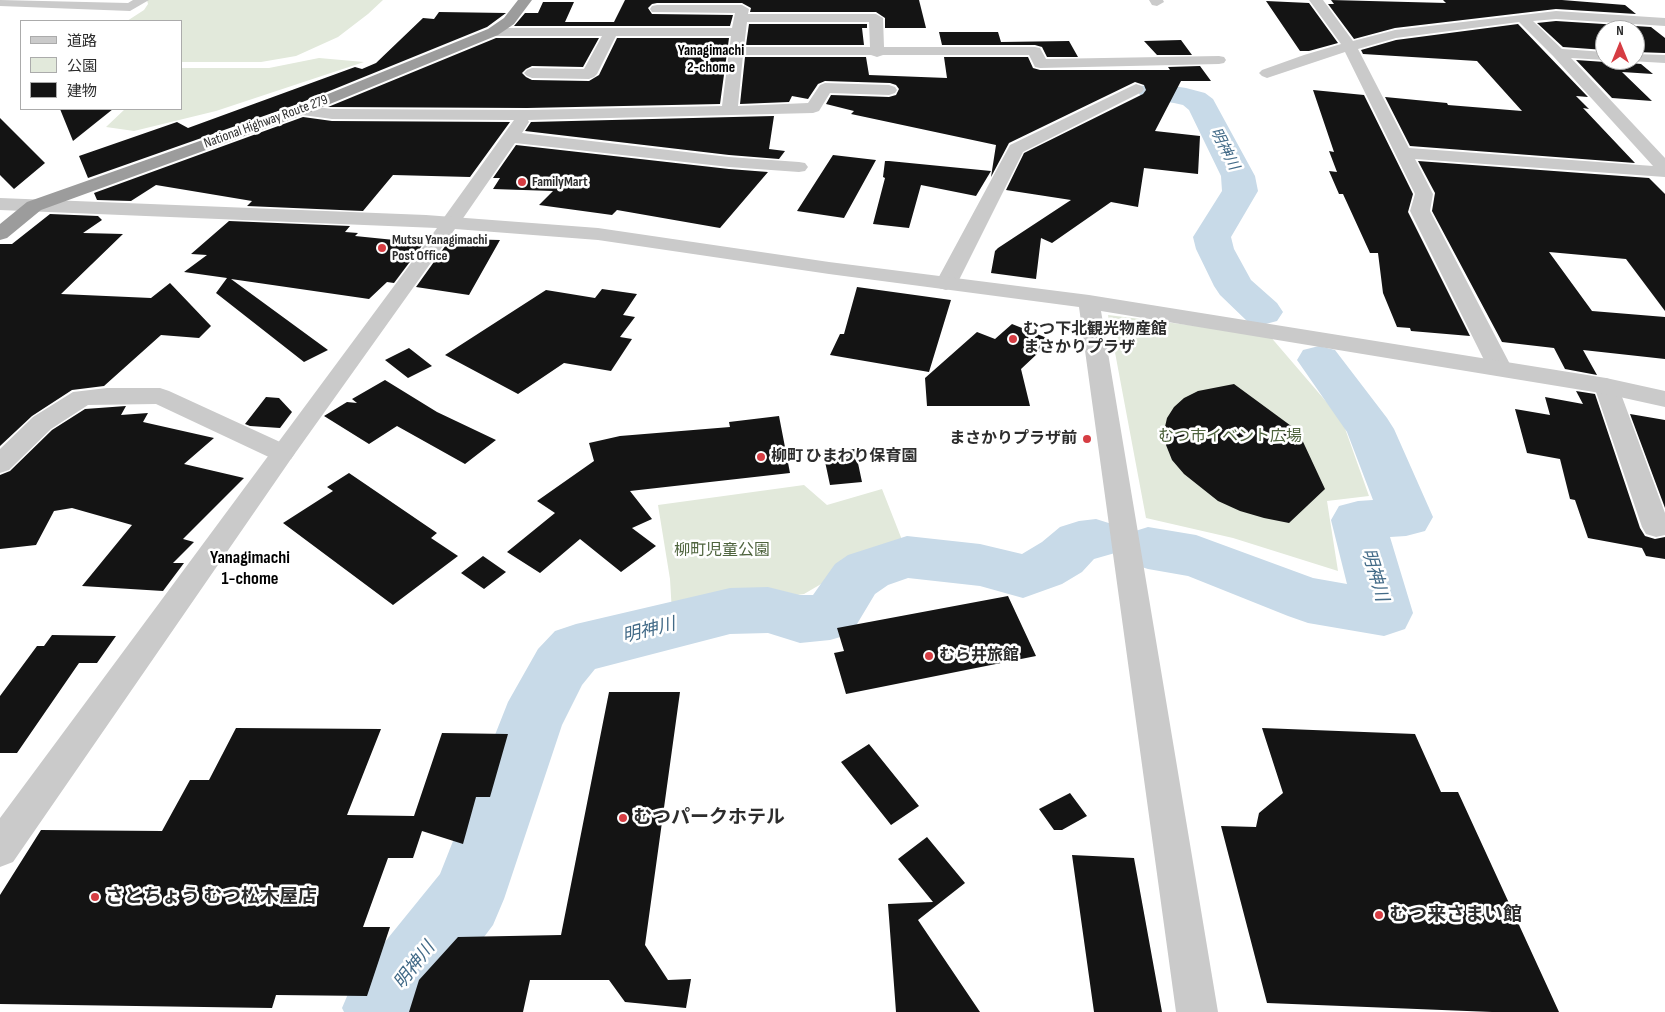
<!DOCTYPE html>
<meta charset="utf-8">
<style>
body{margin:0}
#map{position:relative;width:1665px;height:1012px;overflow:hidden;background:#fff;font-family:"Sofia Sans Condensed","Noto Sans JP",sans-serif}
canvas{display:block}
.legend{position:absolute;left:20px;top:20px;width:162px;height:90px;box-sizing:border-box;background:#fff;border:1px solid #ababab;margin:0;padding:6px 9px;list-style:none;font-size:15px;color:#2d2d2d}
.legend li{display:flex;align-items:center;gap:10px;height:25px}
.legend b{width:25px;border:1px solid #ababab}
.north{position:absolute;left:1595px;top:20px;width:50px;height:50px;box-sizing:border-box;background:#fff;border:1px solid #ababab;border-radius:50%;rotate:0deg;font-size:14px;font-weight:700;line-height:20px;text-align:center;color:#2d2d2d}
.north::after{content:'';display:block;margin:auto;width:18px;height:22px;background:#d63d43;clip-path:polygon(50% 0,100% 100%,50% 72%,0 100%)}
</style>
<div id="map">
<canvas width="1665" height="1012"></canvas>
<ul class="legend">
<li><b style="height:6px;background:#cacaca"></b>道路</li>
<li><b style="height:14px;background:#e2e9db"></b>公園</li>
<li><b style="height:14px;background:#141414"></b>建物</li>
</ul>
<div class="north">N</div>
</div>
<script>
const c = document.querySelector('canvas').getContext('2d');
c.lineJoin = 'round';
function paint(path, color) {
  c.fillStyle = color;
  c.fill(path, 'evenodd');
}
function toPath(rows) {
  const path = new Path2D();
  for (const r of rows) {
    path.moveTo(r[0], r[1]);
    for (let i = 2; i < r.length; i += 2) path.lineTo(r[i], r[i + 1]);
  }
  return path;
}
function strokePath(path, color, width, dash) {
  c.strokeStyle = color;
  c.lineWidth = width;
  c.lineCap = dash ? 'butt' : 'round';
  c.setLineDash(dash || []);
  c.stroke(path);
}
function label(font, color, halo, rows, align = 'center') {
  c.font = font + ' "Sofia Sans Condensed","Noto Sans JP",sans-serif';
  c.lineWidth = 5;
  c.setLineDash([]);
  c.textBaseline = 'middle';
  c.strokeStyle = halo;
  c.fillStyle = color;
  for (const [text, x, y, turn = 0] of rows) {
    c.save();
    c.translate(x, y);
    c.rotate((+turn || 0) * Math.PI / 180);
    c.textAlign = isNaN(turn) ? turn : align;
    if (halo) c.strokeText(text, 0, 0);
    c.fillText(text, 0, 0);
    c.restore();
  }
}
const green = toPath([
 [147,0,383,0,368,14,338,37,296,56,261,62,181,62,181,21,127,21,144,10,148,4],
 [319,58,364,62,216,111,134,131,106,127,125,109,181,109,181,68,269,68],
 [1108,315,1269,335,1342,420,1369,496,1327,501,1338,571,1233,538,1146,518],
 [804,485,827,505,882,489,906,550,852,566,804,594,672,613,670,579,658,505]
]);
const river = toPath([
 [1153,83,1186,88,1205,93,1213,99,1255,176,1258,191,1231,237,1234,249,1251,280,1277,303,1283,312,1277,321,1262,325,1247,321,1220,295,1214,286,1196,249,1193,237,1222,191,1221,176,1189,110,1183,105,1174,103,1142,98,1138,92,1142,86,1153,83],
 [1319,346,1335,350,1387,418,1394,429,1433,517,1425,531,1406,536,1390,537,1413,613,1405,629,1384,636,1308,623,1288,616,1188,576,1148,569,1129,563,1121,548,1129,533,1148,527,1196,535,1313,578,1347,584,1331,520,1339,506,1358,501,1373,500,1347,432,1297,360,1303,350,1319,346],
 [1096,519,1115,525,1123,539,1115,553,1094,559,1082,572,1062,584,1023,598,980,586,908,578,888,585,875,594,851,634,830,640,800,643,768,633,730,634,595,669,582,685,562,725,504,899,493,925,428,1012,344,1012,342,1008,354,980,440,874,508,702,538,649,555,631,576,624,730,588,768,587,800,595,813,595,835,564,848,555,907,536,980,544,1022,554,1042,542,1060,527,1079,521,1096,519]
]);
const building = toPath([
 [625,0,919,0,926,28,885,28,885,18,876,12,750,12,751,8,742,3,657,3,652,4,648,8,652,14,733,15,730,26,514,26,525,13,538,13,543,2,574,2,565,22,614,22],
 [1331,0,1446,3,1443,0,1562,0,1625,5,1636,14,1556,9,1395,28,1354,39,1328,4,1334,4],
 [1266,1,1309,3,1338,43,1309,51,1300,51],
 [439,12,506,13,487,27,295,105,88,178,79,156,177,122,188,128,355,67,362,69,376,63,423,18,434,19],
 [1556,21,1651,27,1665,38,1665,53,1635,52,1635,30,1605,30,1605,50,1563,47,1537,23],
 [749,24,867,24,867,28,862,28,864,45,746,45],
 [1518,24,1588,97,1576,96,1589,109,1583,108,1635,163,1410,146,1385,97,1447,103,1448,105,1522,111,1477,61,1363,54,1361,50,1396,40],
 [939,32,998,32,1001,42,1069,41,1078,57,1047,57,1042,47,1035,45,942,45],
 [496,38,599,38,583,67,532,66,526,69,522,73,526,77,532,80,589,81,599,75,617,38,729,38,720,104,527,108,328,107],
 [1181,40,1192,55,1157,55,1144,41],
 [745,57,866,57,869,75,947,78,944,57,1028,57,1033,68,1040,70,1170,70,1168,67,1200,66,1211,81,1181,81,1155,131,1200,136,1198,174,1144,168,1138,207,1111,202,1052,243,1041,238,1036,279,991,273,995,251,998,248,1071,200,1006,190,1024,153,1143,94,1146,90,1144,85,1135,82,1009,143,991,177,996,145,851,114,854,111,826,104,831,95,889,97,896,95,899,89,896,85,890,83,825,81,818,84,808,99,792,96,789,102,740,104],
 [1576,60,1605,62,1607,60,1628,60,1630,63,1641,64,1653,74,1622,72,1652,101,1612,98],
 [1313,90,1364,95,1413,194,1408,212,1470,336,1411,331,1410,328,1397,327,1383,293,1378,253,1370,253,1343,194,1339,194,1329,171,1337,172,1329,151,1334,152],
 [60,109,113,109,73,141],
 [774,116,769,149,785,151,779,159,729,155,525,131,531,122],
 [303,117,332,121,510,122,470,177,393,175,363,211,247,206,252,201,156,185,131,201,97,200,94,193],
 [0,118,45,163,14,189,0,175],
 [516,145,729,169,768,172,720,228,617,210,612,215,539,205,553,191,493,189,500,178,493,178],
 [833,155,876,160,844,218,797,211],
 [885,161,889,161,991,171,976,196,921,185,909,228,873,224,885,178,883,177],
 [1418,161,1649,178,1665,194,1665,311,1626,259,1549,252,1592,311,1665,317,1665,359,1583,350,1597,375,1565,369,1554,348,1502,342,1432,211,1435,193],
 [50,214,98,216,102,220,83,233,123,234,61,294,151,298,170,283,211,326,199,338,161,335,104,386,72,390,32,416,0,446,0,244,12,244],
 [229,221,350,226,345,232,358,233,355,236,424,243,394,283,387,282,369,299,231,279,328,350,304,362,216,293,227,278,184,272,207,255,191,254],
 [455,239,500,240,469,295,416,287,446,245,451,245],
 [857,287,951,300,929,372,830,355,840,334,844,334],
 [602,289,637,294,623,315,635,317,620,337,632,339,611,371,564,363,518,394,445,355,546,290,595,298],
 [1012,324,1052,340,1021,369,1030,406,927,406,925,378,977,332,995,339],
 [409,348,432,366,408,378,385,360],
 [385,380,437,412,496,440,465,464,397,426,369,444,324,416,347,402,357,403,352,399],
 [1234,384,1298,431,1325,489,1289,523,1264,518,1240,511,1218,501,1184,474,1172,460,1166,445,1164,431,1167,418,1174,407,1184,398,1198,391],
 [1576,391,1595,394,1640,528,1645,536,1655,539,1665,537,1665,559,1646,556,1642,548,1588,538,1575,500,1570,499,1560,459,1527,453,1515,409,1550,415,1545,397,1583,404],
 [266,397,279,398,292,412,280,428,250,426,245,424],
 [126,406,121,415,148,413,143,422,214,438,184,464,244,478,183,539,194,542,173,563,184,563,163,591,82,586,132,525,72,508,54,511,36,545,0,549,0,475,10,471,52,430,85,409],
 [1630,414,1665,420,1665,508],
 [779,416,790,473,630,491,652,519,632,528,656,546,621,572,580,539,540,573,507,552,555,513,537,501,594,461,589,443,620,436,730,427,729,422],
 [855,449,862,482,830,485,823,452],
 [349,473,437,533,431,538,458,556,393,605,283,523,333,491,327,487],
 [483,556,506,572,484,589,461,573],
 [1008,596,1036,656,846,694,834,653,844,651,837,628],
 [52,635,116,636,97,663,79,663,17,753,0,753,0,696,37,646,44,646],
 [609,692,680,692,645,945,668,980,691,979,686,1008,625,1002,609,980,530,980,523,1012,409,1012,419,980,458,937,561,935],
 [236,728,381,729,347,815,414,816,442,733,508,734,490,797,476,797,463,844,422,831,413,858,388,858,363,927,390,927,367,996,276,995,272,1008,0,1004,0,895,41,830,162,831,190,780,209,780],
 [1262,728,1415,734,1441,792,1458,792,1559,1012,1492,1012,1267,1003,1221,826,1256,827,1259,813,1283,793],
 [869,744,919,806,891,825,841,762],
 [1070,793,1087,816,1062,830,1054,830,1039,809],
 [927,837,965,883,918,920,980,1012,896,1012,888,904,933,902,898,859],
 [1072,855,1134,858,1162,1012,1094,1012]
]);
const minor = toPath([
 [0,0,128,3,133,0,149,0,130,11,0,6,0,0],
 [1149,0,1163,0,1164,2,1157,6,1152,5,1149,0],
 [1309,0,1323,0,1353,41,1395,30,1556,11,1665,18,1665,26,1556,19,1533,21,1562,49,1605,52,1605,60,1607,60,1605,60,1571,58,1665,158,1665,177,1415,159,1433,194,1430,211,1512,368,1508,373,1500,375,1492,373,1488,368,1410,211,1415,194,1345,52,1267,78,1262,76,1259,73,1262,70,1304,55,1341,44,1309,0],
 [1519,22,1553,56,1653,166,1409,148,1358,49,1396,38,1519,22],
 [657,5,742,5,749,9,748,14,876,14,883,18,884,47,1035,47,1040,48,1046,59,1219,56,1224,57,1226,60,1224,63,1219,64,1040,68,1035,67,1029,55,883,55,877,57,871,55,743,55,738,106,808,103,820,85,825,83,889,85,895,87,897,90,895,93,889,95,830,93,819,111,813,113,528,120,529,122,522,133,729,157,799,162,805,163,808,167,805,171,799,172,729,167,515,143,457,227,450,229,443,227,440,223,514,120,332,119,302,115,296,113,294,110,296,107,302,105,332,109,527,110,722,106,731,36,616,36,597,74,594,77,589,79,532,78,527,76,524,73,527,70,532,68,584,69,602,36,493,36,486,32,493,28,732,28,735,13,652,12,650,9,652,6,657,5],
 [747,22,869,22,870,47,744,47,747,22],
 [1635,54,1665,55,1665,63,1630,61,1635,60,1635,54],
 [1136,84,1142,86,1144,89,1142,92,1023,152,957,284,953,288,946,290,939,288,935,284,1010,145,1136,84],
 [1606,378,1615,381,1618,386,1665,513,1665,535,1656,537,1646,534,1642,527,1594,386,1597,381,1606,378],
 [107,388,160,388,169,391,291,447,295,453,291,459,282,462,273,459,156,404,88,405,51,429,9,470,0,473,0,449,33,417,73,392,107,388]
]);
const tertiary = toPath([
 [0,198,426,215,598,228,829,262,1089,295,1606,378,1665,391,1665,407,1606,394,1101,311,1218,1012,1176,1012,1079,307,829,274,598,240,455,229,291,459,13,862,0,867,0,818,437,228,0,210,0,198]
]);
const trunk = toPath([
 [518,0,532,0,514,24,498,35,308,113,41,210,7,238,0,240,0,224,27,202,296,107,488,29,504,18,518,0]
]);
const markers = [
 [522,182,5,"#d63d43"],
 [382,248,5,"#d63d43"],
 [1013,339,5,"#d63d43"],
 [1087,439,5,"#d63d43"],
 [761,457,5,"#d63d43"],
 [929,656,5,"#d63d43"],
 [623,818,5,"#d63d43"],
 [95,897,5,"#d63d43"],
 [1379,915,5,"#d63d43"]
];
const farStreetnames = [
 ["National Highway Route 279",266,122,-20]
];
const farPoinames = [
 ["FamilyMart",532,182],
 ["Mutsu Yanagimachi",392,240],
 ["Post Office",392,256]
];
const farNeighbourhoodnames = [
 ["Yanagimachi",711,51],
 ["2-chome",711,68]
];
const farWaternames = [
 ["明神川",1224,149,63]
];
const poiNames = [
 ["むつ下北観光物産館",1023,330],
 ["まさかりプラザ",1023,348],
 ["まさかりプラザ前",1077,439,"right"],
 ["柳町 ひまわり保育園",771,457],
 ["むら井旅館",939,656]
];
const parkNames = [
 ["むつ市イベント広場",1230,437],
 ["柳町児童公園",722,551]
];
const neighbourhoodNames = [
 ["Yanagimachi",250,558],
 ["1-chome",250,579]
];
const waterNames = [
 ["明神川",1374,575,74],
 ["明神川",649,631,-14],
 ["明神川",415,966,-52]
];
const nearPoinames = [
 ["むつパークホテル",633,818],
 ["さとちょう むつ松木屋店",105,897],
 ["むつ来さまい館",1389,915]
];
paint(green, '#e2e9db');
paint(river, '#c8dae8');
paint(building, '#141414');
paint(minor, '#cacaca');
paint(tertiary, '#cacaca');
paint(trunk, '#9c9c9c');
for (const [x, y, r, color] of markers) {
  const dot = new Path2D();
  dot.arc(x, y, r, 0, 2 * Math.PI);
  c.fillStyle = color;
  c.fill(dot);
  strokePath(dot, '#fff', 2);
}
label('14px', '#2d2d2d', '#fff', farStreetnames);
label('bold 14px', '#2d2d2d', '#fff', farPoinames, 'left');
label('bold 15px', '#000', '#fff', farNeighbourhoodnames);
label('italic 15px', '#426a87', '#fff', farWaternames);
label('bold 16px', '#2d2d2d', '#fff', poiNames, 'left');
label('16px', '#4f643e', '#fff', parkNames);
label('bold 18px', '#000', '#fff', neighbourhoodNames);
label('italic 18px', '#426a87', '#fff', waterNames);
label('bold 19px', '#2d2d2d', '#fff', nearPoinames, 'left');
</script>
